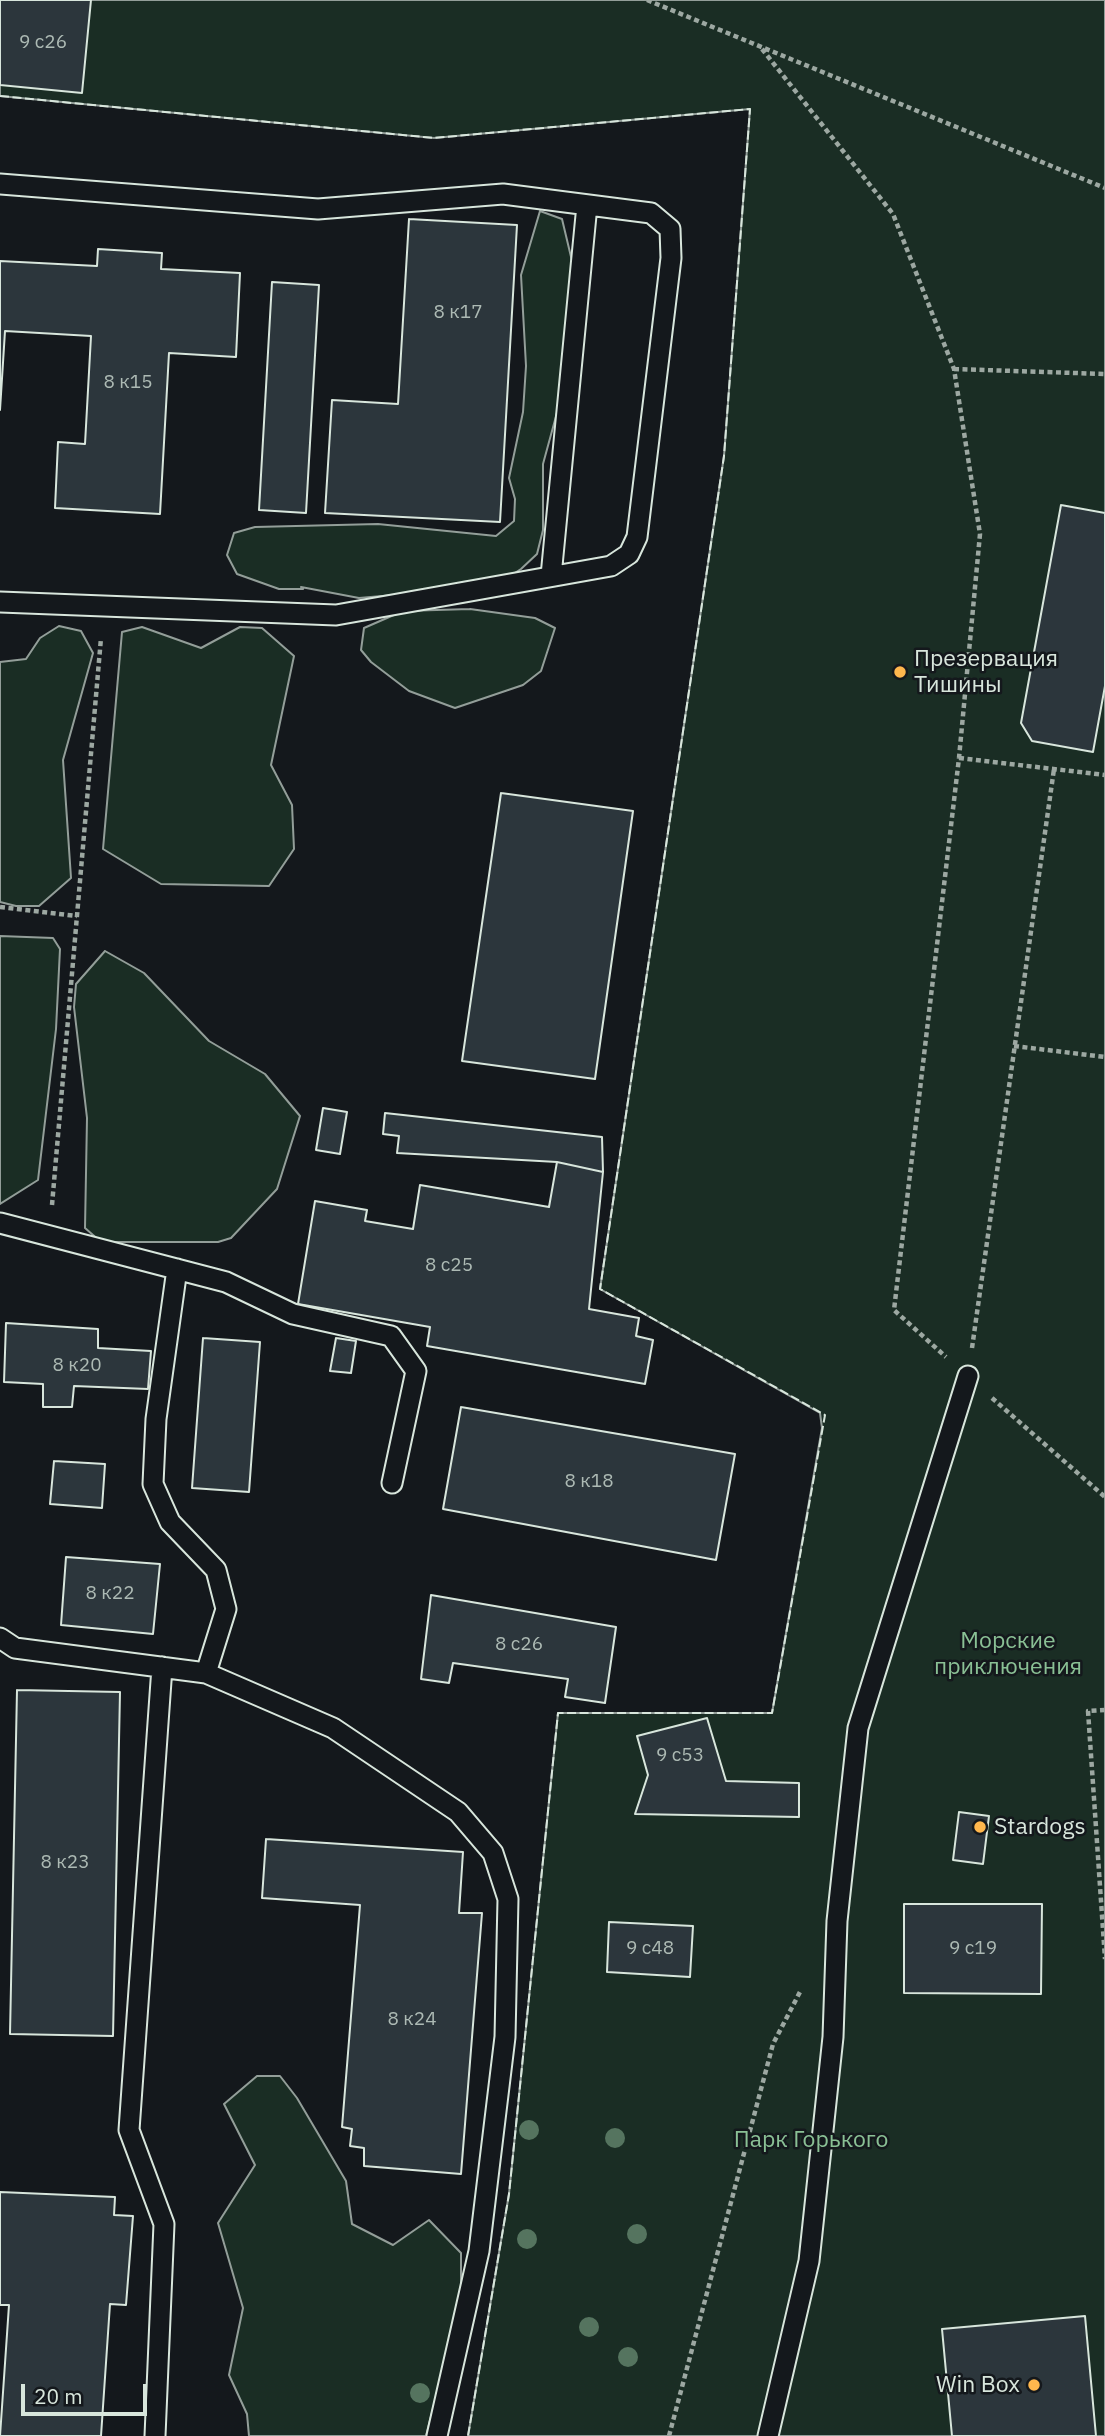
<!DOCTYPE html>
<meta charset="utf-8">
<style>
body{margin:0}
#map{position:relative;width:1105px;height:2436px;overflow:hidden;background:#14181c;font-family:"IBM Plex Sans",sans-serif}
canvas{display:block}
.scale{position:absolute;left:21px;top:2384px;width:126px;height:32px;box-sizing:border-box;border:4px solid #d8e6dc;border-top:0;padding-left:9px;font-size:21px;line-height:24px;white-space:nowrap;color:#d8e6dc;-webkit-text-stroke:5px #14181c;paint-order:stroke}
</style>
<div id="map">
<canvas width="1105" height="2436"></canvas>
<div class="scale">20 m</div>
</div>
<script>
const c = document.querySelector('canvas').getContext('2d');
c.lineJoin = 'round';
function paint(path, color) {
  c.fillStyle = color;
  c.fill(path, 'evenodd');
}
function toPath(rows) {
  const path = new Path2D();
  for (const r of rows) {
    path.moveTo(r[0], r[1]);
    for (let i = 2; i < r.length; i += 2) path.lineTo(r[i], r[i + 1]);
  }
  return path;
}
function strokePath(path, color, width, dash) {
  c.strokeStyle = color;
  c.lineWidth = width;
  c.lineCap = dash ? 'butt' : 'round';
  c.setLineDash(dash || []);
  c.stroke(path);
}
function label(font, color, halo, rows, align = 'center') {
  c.font = font + ' "IBM Plex Sans",sans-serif';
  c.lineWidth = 5;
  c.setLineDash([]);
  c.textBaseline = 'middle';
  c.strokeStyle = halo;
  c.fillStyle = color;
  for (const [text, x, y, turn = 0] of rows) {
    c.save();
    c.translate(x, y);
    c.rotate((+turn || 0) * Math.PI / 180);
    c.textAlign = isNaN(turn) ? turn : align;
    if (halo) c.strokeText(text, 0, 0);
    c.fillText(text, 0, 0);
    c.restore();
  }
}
const green = toPath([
 [0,0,1105,0,1105,2436,468,2436,509,2194,558,1713,772,1713,822,1428,820,1413,600,1289,724,456,750,109,434,138,0,96,0,0],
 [540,211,562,219,572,261,575,331,573,354,543,464,543,530,537,554,521,569,499,583,476,588,359,598,301,587,303,589,279,589,237,574,227,555,234,533,255,527,378,524,496,536,514,521,515,499,509,478,523,412,526,366,521,275,540,211],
 [470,609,535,618,555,628,541,671,523,685,455,708,409,691,371,662,361,650,364,628,403,611,470,609],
 [59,626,81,631,93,653,63,760,71,878,39,906,16,906,0,902,0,662,26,659,40,638,59,626],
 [142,627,201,648,240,627,262,628,294,656,271,765,292,805,294,849,269,886,161,884,103,849,122,632,142,627],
 [0,936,53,938,60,949,56,1029,38,1180,0,1204,0,936],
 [105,951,144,973,209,1041,265,1074,300,1116,277,1189,231,1238,218,1242,101,1242,85,1228,87,1118,74,1007,76,984,105,951],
 [257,2076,280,2076,297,2098,346,2181,352,2224,393,2245,429,2220,461,2253,461,2298,426,2436,249,2436,247,2414,229,2375,243,2308,218,2223,255,2165,224,2104,257,2076]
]);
const building = toPath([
 [0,0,91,0,82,93,0,85,0,0],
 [409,219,517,225,500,522,325,513,332,400,398,404,409,219],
 [98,249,162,253,161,269,240,273,236,357,169,353,160,514,55,508,58,442,85,444,91,336,5,331,0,410,0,261,97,266,98,249],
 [272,282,319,285,306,513,259,510,272,282],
 [1061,505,1105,513,1105,686,1093,752,1032,741,1021,723,1061,505],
 [501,793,633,811,595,1079,462,1061,501,793],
 [323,1108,347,1112,340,1154,316,1150,323,1108],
 [385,1113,602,1137,603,1172,557,1162,397,1153,399,1136,383,1134,385,1113],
 [557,1162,603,1172,589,1309,639,1318,636,1336,653,1340,645,1384,427,1346,430,1327,298,1304,315,1201,367,1210,365,1221,413,1229,420,1185,549,1207,557,1162],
 [6,1323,98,1329,98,1348,151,1351,148,1389,74,1386,72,1407,43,1407,43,1384,4,1382,6,1323],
 [203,1338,260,1342,249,1492,192,1488,203,1338],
 [336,1338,356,1341,351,1373,330,1371,336,1338],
 [461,1407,735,1454,716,1560,443,1509,461,1407],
 [54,1461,105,1464,102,1508,50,1504,54,1461],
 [66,1557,160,1564,153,1634,61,1625,66,1557],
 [431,1595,616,1627,605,1703,565,1697,568,1679,453,1663,449,1683,421,1679,431,1595],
 [17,1690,120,1692,113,2036,10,2034,17,1690],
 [707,1718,726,1781,799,1783,799,1817,635,1814,648,1775,637,1736,707,1718],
 [959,1812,989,1816,983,1864,953,1860,959,1812],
 [266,1839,463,1852,459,1913,482,1913,461,2174,364,2166,364,2148,350,2146,352,2129,342,2127,360,1905,262,1898,266,1839],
 [904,1904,1042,1904,1041,1994,904,1993,904,1904],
 [609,1922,693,1926,690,1977,607,1972,609,1922],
 [0,2192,115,2197,114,2215,133,2216,126,2305,110,2304,101,2436,0,2436,9,2305,0,2305,0,2192],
 [1085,2316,1096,2436,952,2436,942,2329,1085,2316]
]);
const path = toPath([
 [647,0,1105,188],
 [762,49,893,214,954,369,980,534,959,758,894,1310,946,1357],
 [954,369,1105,374],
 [959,758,1105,775],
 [0,907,77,916],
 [1014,1046,1105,1057],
 [52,1205,101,638],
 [972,1348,1054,769],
 [992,1398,1105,1497],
 [1105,1710,1088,1711,1105,1959],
 [669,2436,773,2044,801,1990]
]);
const lane = toPath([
 [0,184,318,209,503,194,651,213,670,229,671,258,637,537,629,554,611,566,336,615,0,602],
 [551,576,587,205],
 [0,1223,226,1282,293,1314,391,1336,416,1371,392,1483],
 [177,1269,156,1419,153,1484,170,1522,216,1570,226,1609,206,1673],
 [0,1638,15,1648,206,1673,333,1728,458,1812,493,1853,508,1899,505,2037,479,2251,437,2436],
 [155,2436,164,2224,129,2130,162,1667],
 [768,2436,809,2261,833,2037,837,1921,858,1728,968,1376]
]);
const fence = toPath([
 [0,96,434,138,750,109,724,456,600,1289,825,1415,772,1713,558,1713,509,2194,468,2436]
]);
const trees = [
 [529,2130],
 [615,2138],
 [637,2234],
 [527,2239],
 [589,2327],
 [628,2357],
 [420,2393]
];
const markers = [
 [900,672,7,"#ffb74d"],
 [980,1827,7,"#ffb74d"],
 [1034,2385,7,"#ffb74d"]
];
const numberNames = [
 ["9 с26",43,43],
 ["8 к17",458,313],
 ["8 к15",128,383],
 ["8 с25",449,1266],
 ["8 к20",77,1366],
 ["8 к18",589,1482],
 ["8 к22",110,1594],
 ["8 с26",519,1645],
 ["9 с53",680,1756],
 ["8 к23",65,1863],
 ["9 с48",650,1949],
 ["9 с19",973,1949],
 ["8 к24",412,2020]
];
const poiNames = [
 ["Презервация",914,659],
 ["Тишины",914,685],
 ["Stardogs",994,1827],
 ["Win Box",1020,2385,"right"]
];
const parkNames = [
 ["Морские",1008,1641],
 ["приключения",1008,1667],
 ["Парк Горького",811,2140]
];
paint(green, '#1a2d24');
strokePath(green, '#939e99', 2);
paint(building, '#2c363c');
strokePath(building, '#d8e6dc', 2);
strokePath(lane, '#d8e6dc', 23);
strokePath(path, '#9da8a2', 4.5, [5, 3.5]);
strokePath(lane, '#14181c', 19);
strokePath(fence, '#d8e6dc', 2, [9, 3.5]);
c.fillStyle = '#55745f';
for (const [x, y] of trees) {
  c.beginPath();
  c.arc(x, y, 10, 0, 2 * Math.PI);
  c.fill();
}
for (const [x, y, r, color] of markers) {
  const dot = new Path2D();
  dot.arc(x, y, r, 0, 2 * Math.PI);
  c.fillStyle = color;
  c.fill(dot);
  strokePath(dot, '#14181c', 2.5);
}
label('19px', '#adbab4', null, numberNames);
label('23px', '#d8e6dc', '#14181c', poiNames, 'left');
label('23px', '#8ac095', '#14181c', parkNames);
</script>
